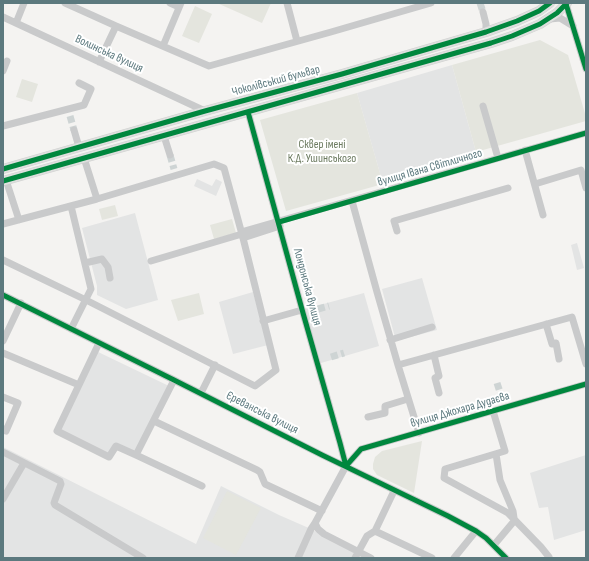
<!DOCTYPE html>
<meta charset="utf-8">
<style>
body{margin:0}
#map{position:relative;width:589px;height:561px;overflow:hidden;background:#f4f3f1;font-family:"Sofia Sans Condensed",sans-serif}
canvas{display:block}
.frame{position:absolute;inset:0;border:4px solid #5c797e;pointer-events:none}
</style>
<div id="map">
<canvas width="589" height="561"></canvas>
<div class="frame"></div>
</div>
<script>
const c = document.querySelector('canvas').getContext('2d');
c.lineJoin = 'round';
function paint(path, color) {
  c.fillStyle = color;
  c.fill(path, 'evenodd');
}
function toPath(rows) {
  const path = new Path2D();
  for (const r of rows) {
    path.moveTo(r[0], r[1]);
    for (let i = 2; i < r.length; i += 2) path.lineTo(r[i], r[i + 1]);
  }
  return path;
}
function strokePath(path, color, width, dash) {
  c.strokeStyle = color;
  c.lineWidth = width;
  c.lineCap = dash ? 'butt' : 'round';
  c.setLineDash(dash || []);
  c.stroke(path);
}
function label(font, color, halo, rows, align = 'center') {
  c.font = font + ' "Sofia Sans Condensed",sans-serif';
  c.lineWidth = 4;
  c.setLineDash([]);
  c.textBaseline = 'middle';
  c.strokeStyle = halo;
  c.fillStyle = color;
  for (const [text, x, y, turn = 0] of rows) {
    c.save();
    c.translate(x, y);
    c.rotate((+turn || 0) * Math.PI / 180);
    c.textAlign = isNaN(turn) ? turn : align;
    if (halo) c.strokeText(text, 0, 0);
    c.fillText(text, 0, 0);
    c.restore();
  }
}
const built = toPath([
 [452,65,476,152,384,181,381,177,357,93],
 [197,179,212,186,216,179,222,182,216,196,194,186],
 [135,213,158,300,126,309,97,295,97,286,82,228],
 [577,243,584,268,577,270,571,245],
 [422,278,437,330,396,341,382,289],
 [253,292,268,345,233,354,219,302],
 [364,293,379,346,321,363,305,309],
 [96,351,169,386,135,453,115,444,109,455,58,431],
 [3,447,196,544,221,486,279,515,311,529,323,536,352,551,354,553,353,558,3,558],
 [586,455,586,530,554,540,548,507,539,508,530,473]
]);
const green = toPath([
 [217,3,271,3,262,23],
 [195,6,212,14,199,43,182,36],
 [540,40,568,55,586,117,586,121,476,152,452,65],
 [22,79,38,84,32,102,16,97],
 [357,93,383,184,286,211,260,120],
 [115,205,118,216,102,220,99,209],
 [232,219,236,233,214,239,210,225],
 [199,293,204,314,178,321,171,300],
 [422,441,414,493,377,475,373,469,373,464,375,457,382,451],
 [227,491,261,508,236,555,203,538]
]);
const minorTunnel = toPath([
 [480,3,483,12],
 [70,116,74,130],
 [170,155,174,169],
 [318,309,329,306],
 [331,357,344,353],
 [497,383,501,395]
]);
const minor = toPath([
 [65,3,116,26,209,66,331,32,431,3],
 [170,3,179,7],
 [287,3,297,41],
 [566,4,586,69],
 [483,12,486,24,486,32],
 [3,17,205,111],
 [550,19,560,18,573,26],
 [16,23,24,3],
 [163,46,181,3],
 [99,62,116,26],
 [3,71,7,61],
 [483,106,498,158],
 [248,112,303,313,340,443,346,466],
 [3,126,84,105,91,89,79,83],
 [74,130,79,147],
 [164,136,170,155],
 [525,150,543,215],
 [84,158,97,199],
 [6,180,19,220],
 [535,184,581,170,586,188],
 [352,201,377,292,398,365,419,433],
 [71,206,91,289,71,329],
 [3,224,97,199,214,164,224,168,243,238,276,370,255,386,86,300,3,260],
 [397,231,394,221,508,188],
 [241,232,586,133],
 [243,238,280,226],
 [151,261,242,234],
 [85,263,102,259,108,267,110,278],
 [3,295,174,380,322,455,448,516,476,531,486,538,506,558],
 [263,321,302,310],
 [546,324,552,344,556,343,559,359],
 [390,340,432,327],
 [3,341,21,303],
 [99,343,57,431,109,457,116,446,136,455,202,486],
 [3,353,79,385],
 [434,355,439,376,435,378,439,393],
 [398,365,572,317,586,364],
 [201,393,215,365],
 [3,397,18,403,6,431,3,429],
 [493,411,505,451,445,469,444,478,508,513,541,547,549,557],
 [368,417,385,413,385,406,408,399],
 [154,421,257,470,260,472,265,484,322,511],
 [3,452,60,481,61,484,55,500,54,503,55,505,143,558],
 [496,454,500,480,513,511,514,518],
 [136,455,174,380],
 [3,499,24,463],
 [375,531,432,558],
 [494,545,515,520],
 [298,558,311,529,315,523],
 [355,558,367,536,375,531,394,491],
 [371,558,324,534,318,529,315,523,346,466,361,449,586,384],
 [454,558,476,531]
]);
const major = toPath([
 [3,169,205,111,342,74,486,32,517,21,539,11,550,3],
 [3,181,491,43,512,36,540,24,557,13,567,3]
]);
const cycleway = toPath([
 [566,4,586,69],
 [248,112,303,313,340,443,346,466],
 [3,169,205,111,342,74,486,32,517,21,539,11,550,3],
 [3,181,491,43,512,36,540,24,557,13,567,3],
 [279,222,586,133],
 [3,295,174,380,322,455,448,516,476,531,486,538,506,558],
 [346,466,361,449,586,384]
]);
const streetNames = [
 ["Волинська вулиця",109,54,25],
 ["Чоколівський бульвар",276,81,-15],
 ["вулиця Івана Світличного",430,168,-16],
 ["Лондонська вулиця",307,287,75],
 ["вулиця Джохара Дудаєва",460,410,-16],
 ["Єреванська вулиця",262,413,27]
];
const parkNames = [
 ["Сквер імені",322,145],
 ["К.Д. Ушинського",322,159]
];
paint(built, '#e3e4e4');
paint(green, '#e4e5de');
strokePath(minorTunnel, '#ced4d4', 7, [7, 3.5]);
strokePath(major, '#cfd0cf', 10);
strokePath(minor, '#c9cacb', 7);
strokePath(major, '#dedfde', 9);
strokePath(cycleway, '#00873e', 5);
label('12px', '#5c797e', '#fff', streetNames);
label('12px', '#6c7b60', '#fff', parkNames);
</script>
